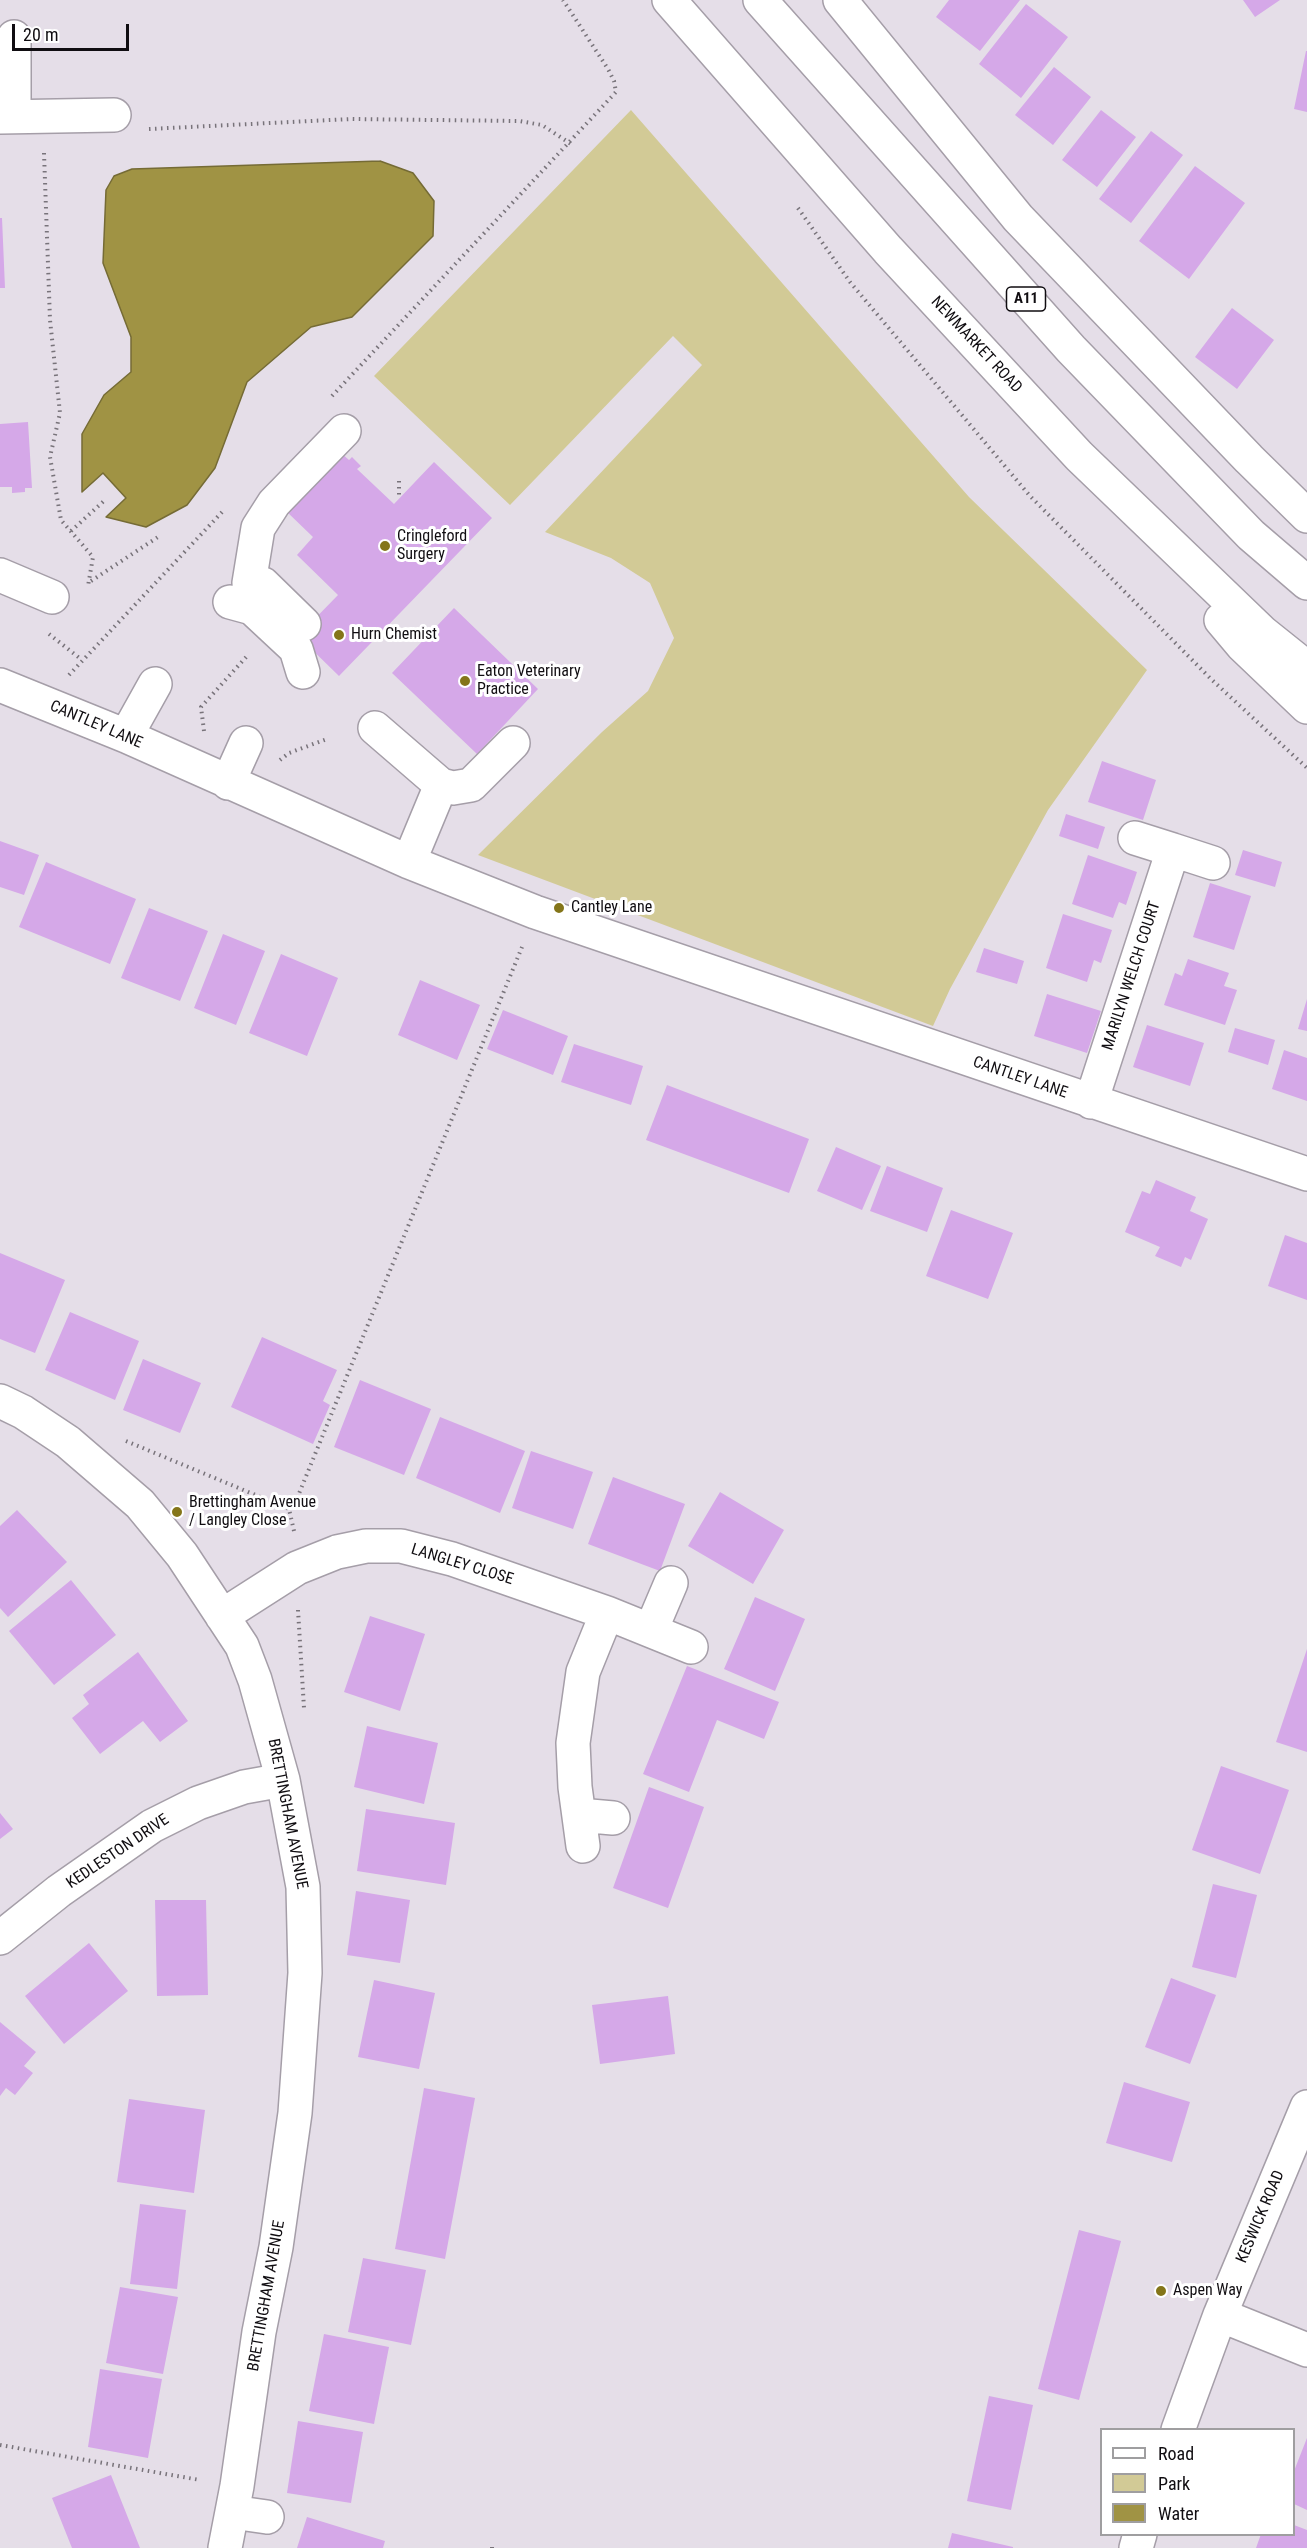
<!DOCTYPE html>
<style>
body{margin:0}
#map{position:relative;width:1307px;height:2548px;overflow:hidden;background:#e5dee8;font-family:"Roboto Condensed",sans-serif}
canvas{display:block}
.legend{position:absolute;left:1100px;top:2428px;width:195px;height:108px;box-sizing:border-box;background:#fff;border:2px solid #9f9ea0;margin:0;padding:8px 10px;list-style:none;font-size:18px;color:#100d11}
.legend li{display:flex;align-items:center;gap:12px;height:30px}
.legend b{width:30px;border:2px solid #9f9ea0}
.scale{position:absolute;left:12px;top:24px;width:117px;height:27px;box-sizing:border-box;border:3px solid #100d11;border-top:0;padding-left:8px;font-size:18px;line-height:21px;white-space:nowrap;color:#100d11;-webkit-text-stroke:4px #fff;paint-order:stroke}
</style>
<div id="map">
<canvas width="1307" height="2548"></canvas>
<ul class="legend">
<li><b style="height:8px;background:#fff"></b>Road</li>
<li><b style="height:16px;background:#d2ca96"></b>Park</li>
<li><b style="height:16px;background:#a09344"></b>Water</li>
</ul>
<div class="scale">20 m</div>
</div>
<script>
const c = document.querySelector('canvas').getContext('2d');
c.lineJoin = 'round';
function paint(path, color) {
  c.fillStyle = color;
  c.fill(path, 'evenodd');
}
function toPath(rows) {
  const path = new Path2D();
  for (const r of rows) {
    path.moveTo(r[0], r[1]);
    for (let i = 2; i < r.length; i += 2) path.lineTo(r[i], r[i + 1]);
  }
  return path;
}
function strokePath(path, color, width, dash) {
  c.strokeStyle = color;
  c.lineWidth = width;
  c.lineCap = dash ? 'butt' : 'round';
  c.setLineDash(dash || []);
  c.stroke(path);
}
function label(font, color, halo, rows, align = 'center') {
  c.font = font + ' "Roboto Condensed",sans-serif';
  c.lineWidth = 6;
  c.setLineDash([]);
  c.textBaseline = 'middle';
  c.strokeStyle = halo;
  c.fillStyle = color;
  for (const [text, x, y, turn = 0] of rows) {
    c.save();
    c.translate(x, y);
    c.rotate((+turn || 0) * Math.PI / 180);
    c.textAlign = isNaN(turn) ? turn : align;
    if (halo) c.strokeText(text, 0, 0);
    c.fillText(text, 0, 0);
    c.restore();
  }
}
const green = toPath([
 [631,110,969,497,1147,670,1048,810,950,989,933,1026,478,855,602,732,648,691,674,638,650,583,611,558,545,532,702,365,673,336,510,505,374,376]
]);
const water = toPath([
 [380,161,413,173,434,201,433,236,352,317,311,327,247,382,215,468,187,505,146,527,106,517,126,498,103,473,82,492,82,434,104,395,131,372,131,337,103,263,106,190,114,176,132,169,380,161]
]);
const building = toPath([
 [949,0,1020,0,980,51,936,17],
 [1243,0,1280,0,1255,17],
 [1026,4,1068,37,1021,98,979,64],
 [1306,51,1307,51,1307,112,1294,109],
 [1054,67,1091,97,1053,145,1015,115],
 [1101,110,1136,137,1097,187,1062,160],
 [1151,131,1183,155,1131,223,1099,199],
 [1195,166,1245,203,1189,279,1139,241],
 [0,218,2,218,5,288,0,288],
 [1232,308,1274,340,1237,389,1195,357],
 [28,422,32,488,25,488,25,492,12,493,12,487,0,487,0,424],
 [341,453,349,460,352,457,361,466,357,469,394,504,434,462,492,518,339,676,298,636,338,595,297,555,313,537,285,510],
 [454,608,538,689,477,754,392,673],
 [1102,761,1156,780,1143,820,1088,802],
 [1066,814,1105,827,1098,849,1059,836],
 [0,841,39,855,24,895,0,887],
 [1243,850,1282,862,1275,887,1235,875],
 [1088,855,1137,872,1126,905,1119,902,1113,918,1072,904],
 [46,862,136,899,110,964,19,927],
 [1210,883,1251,896,1234,950,1193,937],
 [149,908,208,931,180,1001,121,978],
 [1063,914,1112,930,1101,963,1094,960,1087,982,1046,968],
 [223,934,265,951,236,1025,194,1008],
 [984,948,1024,961,1017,984,976,972],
 [281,954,338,978,307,1056,249,1033],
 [1188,959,1229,973,1224,986,1237,990,1225,1025,1164,1005,1175,973,1182,976],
 [420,980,480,1005,457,1060,398,1035],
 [1047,994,1101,1011,1087,1053,1034,1036],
 [1307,999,1307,1031,1298,1029],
 [503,1010,568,1036,553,1075,487,1049],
 [1147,1025,1204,1043,1190,1086,1133,1067],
 [1235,1028,1275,1040,1268,1065,1228,1052],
 [574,1044,643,1066,631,1105,561,1082],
 [1284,1050,1307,1058,1307,1101,1272,1089],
 [667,1085,809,1139,789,1193,646,1140],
 [836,1147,881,1166,862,1210,817,1191],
 [887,1166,943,1188,927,1232,870,1211],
 [1156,1180,1196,1197,1190,1211,1208,1219,1191,1260,1185,1257,1181,1267,1155,1256,1160,1247,1125,1232,1142,1191,1150,1194],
 [951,1210,1013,1233,988,1299,926,1276],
 [1285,1235,1307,1243,1307,1300,1268,1286],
 [0,1253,65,1280,35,1353,0,1339],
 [70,1312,139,1341,115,1400,45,1370],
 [262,1337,337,1370,323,1401,330,1405,313,1444,231,1407],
 [143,1359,201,1383,180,1433,123,1410],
 [360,1380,431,1409,404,1475,334,1447],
 [440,1417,525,1451,500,1513,416,1478],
 [531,1451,593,1472,573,1529,512,1508],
 [613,1477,685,1504,660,1571,588,1544],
 [720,1492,784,1530,753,1584,688,1546],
 [17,1510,67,1562,8,1617,0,1608,0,1526],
 [71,1580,116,1635,54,1685,9,1631],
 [755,1597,805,1619,775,1691,724,1669],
 [370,1616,425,1634,400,1711,344,1692],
 [1307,1649,1307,1752,1276,1742],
 [138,1652,188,1721,160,1742,143,1721,100,1754,72,1718,89,1704,83,1695],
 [687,1666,779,1702,764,1739,717,1720,689,1792,643,1774],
 [367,1726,438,1743,424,1804,354,1787],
 [1221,1766,1289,1790,1260,1874,1192,1850],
 [649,1787,704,1807,668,1908,613,1888],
 [366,1809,455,1823,446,1885,357,1871],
 [0,1813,13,1829,0,1839],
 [1213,1884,1257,1895,1236,1978,1192,1967],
 [356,1891,410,1900,400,1963,347,1955],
 [155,1900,206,1900,208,1995,157,1996],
 [89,1943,128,1991,64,2044,25,1996],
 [1171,1978,1216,1995,1190,2064,1145,2047],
 [374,1980,435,1993,419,2069,358,2057],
 [668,1996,675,2054,600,2064,592,2005],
 [0,2022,36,2052,24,2066,33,2073,15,2095,6,2088,0,2096],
 [1124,2082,1190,2102,1172,2162,1106,2143],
 [424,2088,475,2098,445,2259,395,2249],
 [129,2099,205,2110,194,2193,117,2182],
 [140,2204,186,2210,177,2289,130,2284],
 [1079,2230,1121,2241,1079,2400,1038,2389],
 [363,2258,426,2270,411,2345,348,2332],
 [120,2287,178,2297,163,2374,106,2363],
 [324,2334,389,2347,374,2424,309,2411],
 [100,2369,162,2379,148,2458,88,2447],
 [989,2396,1033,2405,1011,2510,967,2501],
 [298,2421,363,2432,351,2503,287,2493],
 [1307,2438,1307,2510,1294,2504,1294,2471],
 [111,2475,140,2548,72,2548,52,2498],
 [307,2517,385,2541,383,2548,297,2548],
 [1294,2525,1307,2530,1307,2548,1256,2548,1261,2534,1294,2534],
 [952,2533,1013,2547,1013,2548,948,2548]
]);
const path = toPath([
 [149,129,351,119,519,121,542,125,571,144],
 [44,153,50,320,60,413,50,457,61,520,93,557,88,586],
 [798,208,850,282,1030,496,1211,679,1307,768],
 [332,396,616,92,614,81,608,69,563,0],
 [399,481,399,499],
 [71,531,106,499],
 [91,581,158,537],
 [49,634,82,660],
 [69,675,224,510],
 [204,731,201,707,248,655],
 [280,760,289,753,327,739],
 [126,1441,289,1509],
 [294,1531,289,1509,298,1496,522,947],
 [298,1610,304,1708],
 [0,2445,200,2480],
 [492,2548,492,2547]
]);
const minor = toPath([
 [840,0,1018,218,1249,459,1307,516],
 [14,37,14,116],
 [0,117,114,115],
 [0,575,52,597],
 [230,602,252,608,296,649,303,672],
 [304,624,263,584,249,583,258,528,274,503,344,431],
 [0,685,126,736,409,862,535,912,1307,1174],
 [375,728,441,785,453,788,471,785,513,743],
 [126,736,155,684],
 [228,783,246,743],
 [1173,850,1213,863],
 [409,862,441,785],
 [1091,1102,1173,850,1135,838],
 [0,1401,23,1412,68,1442,140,1504,182,1555,242,1646,255,1680,283,1780,303,1887,305,1973,295,2113,276,2247,259,2332,237,2486,225,2548],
 [222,1616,297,1568,337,1552,366,1546,401,1546,452,1559,607,1613,691,1647],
 [651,1630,671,1583],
 [579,1815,613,1818],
 [583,1846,575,1787,573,1743,583,1672,607,1613],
 [0,1938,59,1891,152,1826,198,1803,244,1787,283,1780],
 [1220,2315,1307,2350],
 [1178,2430,1220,2315,1307,2107],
 [232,2512,267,2517],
 [1136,2548,1140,2534]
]);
const highway = toPath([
 [669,0,888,250,1079,456,1262,632,1307,668],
 [760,0,1071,349,1251,535,1307,583],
 [1221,620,1242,645,1307,707]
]);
const markers = [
 [385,546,6,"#847519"],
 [339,635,6,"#847519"],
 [465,681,6,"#847519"],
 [559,908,6,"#847519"],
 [177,1512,6,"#847519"],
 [1161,2291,6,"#847519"]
];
const shields = [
 [1026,299,39]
];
const shieldNames = [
 ["A11",1026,299]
];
const streetNames = [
 ["NEWMARKET ROAD",976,345,47],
 ["CANTLEY LANE",96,725,23],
 ["MARILYN WELCH COURT",1132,976,-72],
 ["CANTLEY LANE",1020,1078,19],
 ["LANGLEY CLOSE",462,1565,17],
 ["BRETTINGHAM AVENUE",287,1814,79],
 ["KEDLESTON DRIVE",118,1852,-34],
 ["KESWICK ROAD",1261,2217,-67],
 ["BRETTINGHAM AVENUE",267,2296,-80]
];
const poiNames = [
 ["Cringleford",397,537],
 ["Surgery",397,555],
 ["Hurn Chemist",351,635],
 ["Eaton Veterinary",477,672],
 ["Practice",477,690],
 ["Cantley Lane",571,908],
 ["Brettingham Avenue",189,1503],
 ["/ Langley Close",189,1521],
 ["Aspen Way",1173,2291]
];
paint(green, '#d2ca96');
paint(water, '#a09344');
strokePath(water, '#756b35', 1.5);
paint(building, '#d5a8e8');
strokePath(minor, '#a59ea8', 36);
strokePath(highway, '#a59ea8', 36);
strokePath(path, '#78737a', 4, [1.5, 4.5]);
strokePath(minor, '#fff', 33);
strokePath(highway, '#fff', 33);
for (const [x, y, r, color] of markers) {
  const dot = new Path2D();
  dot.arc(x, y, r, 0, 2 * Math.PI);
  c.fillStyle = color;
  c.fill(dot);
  strokePath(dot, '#fff', 2);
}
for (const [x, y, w] of shields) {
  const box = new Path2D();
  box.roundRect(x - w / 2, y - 12, w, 24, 4.5);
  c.fillStyle = '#fff';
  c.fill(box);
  strokePath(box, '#100d11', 1.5);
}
label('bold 15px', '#100d11', null, shieldNames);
label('16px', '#100d11', '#fff', streetNames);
label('16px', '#100d11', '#fff', poiNames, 'left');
</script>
